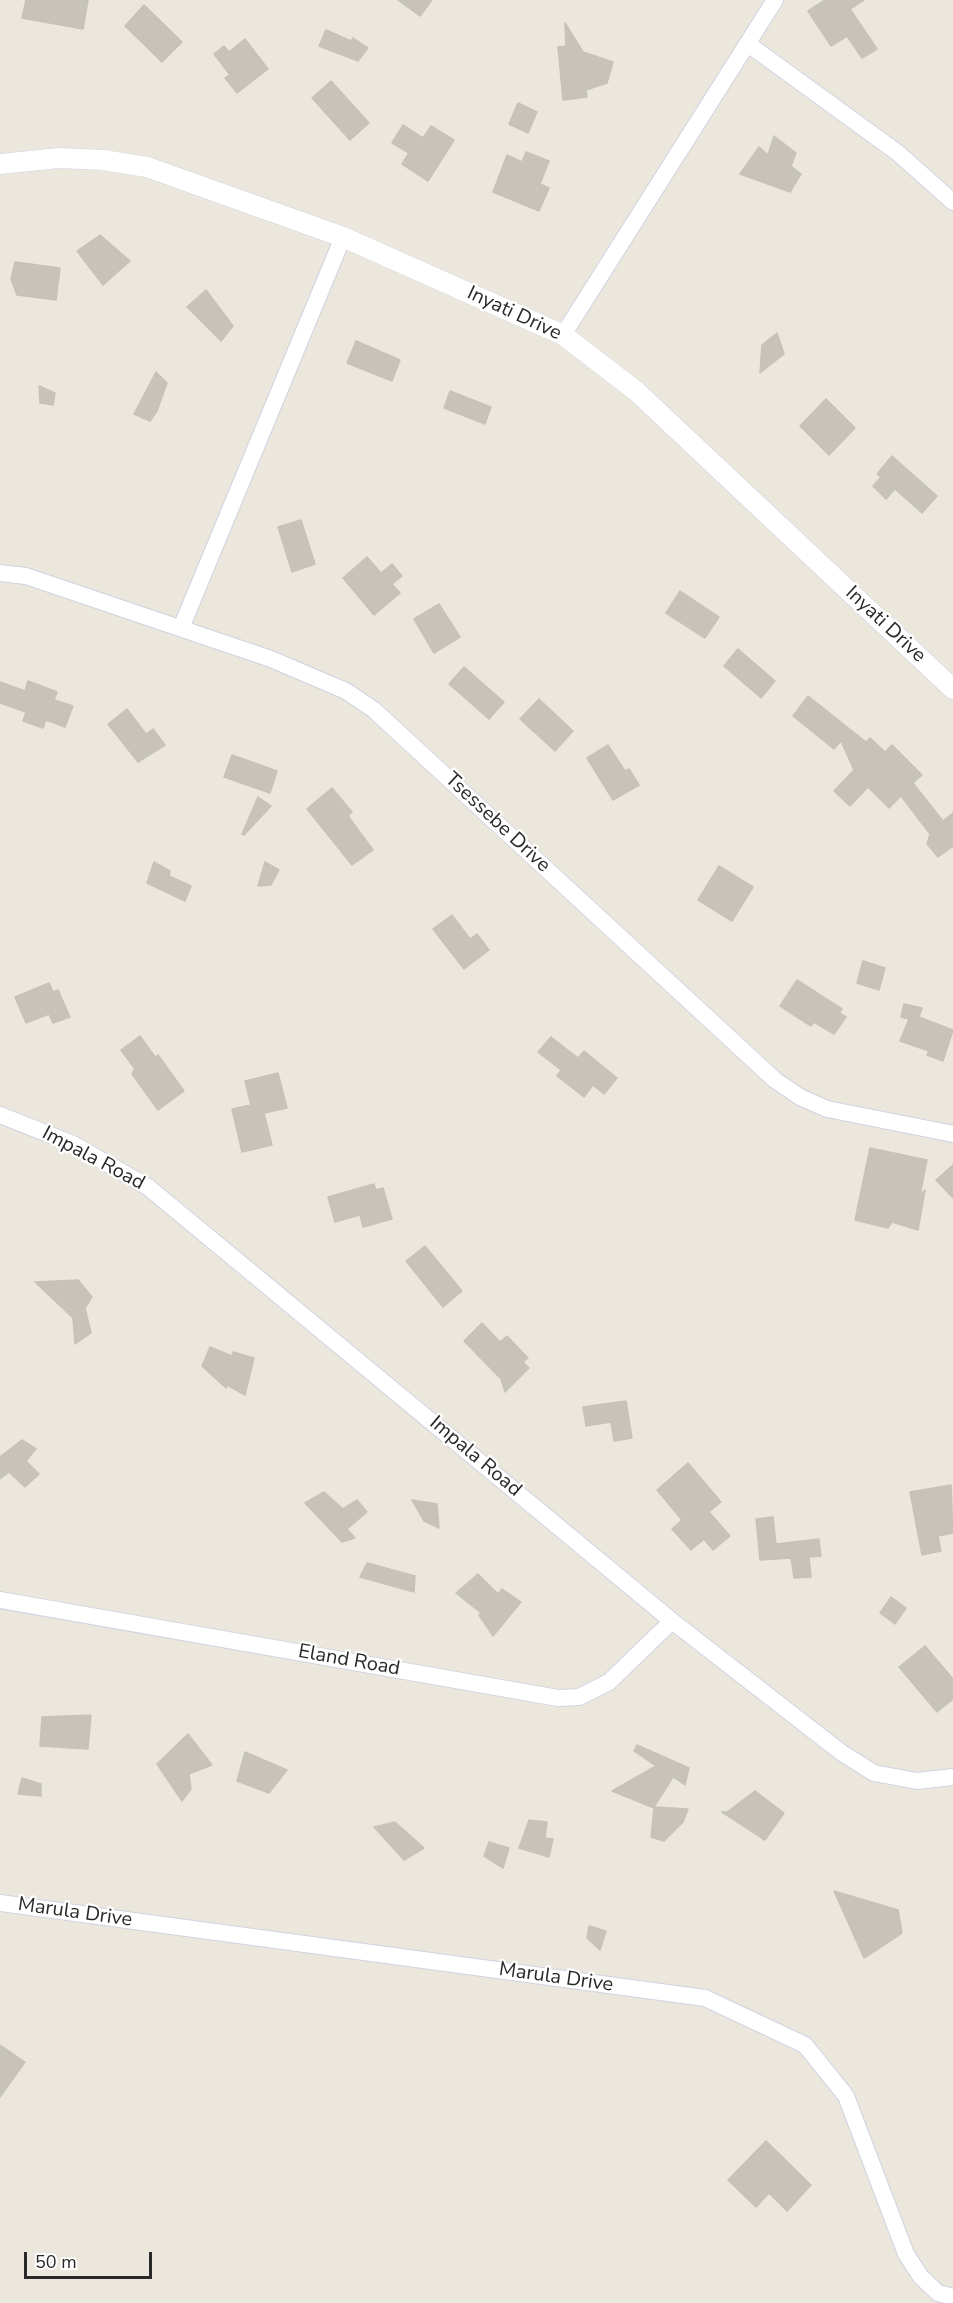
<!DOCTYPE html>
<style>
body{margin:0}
#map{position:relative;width:953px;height:2303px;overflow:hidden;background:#ebe7dc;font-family:"Nunito Sans",sans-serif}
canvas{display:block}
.scale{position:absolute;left:24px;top:2252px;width:128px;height:27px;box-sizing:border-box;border:3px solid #292929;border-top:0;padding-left:8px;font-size:18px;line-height:21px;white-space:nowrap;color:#292929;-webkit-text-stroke:4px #fff;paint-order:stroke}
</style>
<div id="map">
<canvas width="953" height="2303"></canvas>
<div class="scale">50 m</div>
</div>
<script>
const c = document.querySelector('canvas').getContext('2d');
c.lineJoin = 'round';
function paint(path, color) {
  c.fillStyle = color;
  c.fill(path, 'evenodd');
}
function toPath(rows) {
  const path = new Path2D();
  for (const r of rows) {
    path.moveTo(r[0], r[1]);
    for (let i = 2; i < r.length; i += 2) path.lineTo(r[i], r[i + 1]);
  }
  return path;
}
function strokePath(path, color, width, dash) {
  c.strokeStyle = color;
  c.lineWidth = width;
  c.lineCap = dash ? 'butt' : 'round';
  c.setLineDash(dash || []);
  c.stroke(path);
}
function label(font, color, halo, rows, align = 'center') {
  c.font = font + ' "Nunito Sans",sans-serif';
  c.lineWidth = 4.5;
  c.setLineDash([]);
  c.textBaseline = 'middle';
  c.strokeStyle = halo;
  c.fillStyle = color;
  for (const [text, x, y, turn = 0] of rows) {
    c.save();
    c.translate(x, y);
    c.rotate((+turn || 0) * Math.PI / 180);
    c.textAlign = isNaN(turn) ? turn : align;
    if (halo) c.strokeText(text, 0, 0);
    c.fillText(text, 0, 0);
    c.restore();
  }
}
const building = toPath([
 [26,0,88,0,83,29,22,18,26,0],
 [398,0,432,0,420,16,398,0],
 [825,0,864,0,850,9,877,49,862,58,847,36,831,46,808,11,825,0],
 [144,5,182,42,162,62,125,26,144,5],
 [565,23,583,52,613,62,607,83,586,90,587,97,563,100,558,47,566,46,565,23],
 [326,30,351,41,353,38,368,48,358,61,319,46,326,30],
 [245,39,268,69,237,93,225,78,230,75,214,54,224,46,229,52,245,39],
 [331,81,369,123,350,140,312,98,331,81],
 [518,103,537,112,528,133,509,124,518,103],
 [403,125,423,138,431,126,454,140,428,181,402,164,409,153,392,143,403,125],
 [774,136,796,153,791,166,801,174,790,192,740,174,759,147,768,155,774,136],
 [526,152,549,161,540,184,549,188,539,211,493,192,507,155,522,162,526,152],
 [100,235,130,261,103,285,77,251,100,235],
 [15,262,60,268,56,300,17,295,11,279,15,262],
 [206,290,233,326,221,341,187,307,206,290],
 [777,333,784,354,760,373,762,345,777,333],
 [356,341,400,360,392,381,347,363,356,341],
 [156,372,167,383,157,411,150,421,134,414,156,372],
 [39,386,55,393,53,405,40,403,39,386],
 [450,391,491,407,485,424,444,408,450,391],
 [826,399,855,428,829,455,800,426,826,399],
 [892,456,937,496,922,513,895,489,886,499,873,486,881,477,877,474,892,456],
 [301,520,315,564,292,572,278,527,301,520],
 [367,557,381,573,392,564,402,576,392,584,400,593,374,615,343,578,367,557],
 [680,591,719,617,705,638,666,613,680,591],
 [439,604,460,637,434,653,414,619,439,604],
 [738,649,775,681,761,698,724,666,738,649],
 [464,667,504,702,489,719,449,684,464,667],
 [28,681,57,692,54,700,73,706,65,727,46,720,43,728,23,721,26,712,0,703,0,682,25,691,28,681],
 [808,696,866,742,870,738,885,752,892,745,922,775,913,783,943,821,953,813,953,846,938,857,927,844,930,834,901,796,889,808,868,787,850,806,834,791,854,770,841,741,834,749,793,716,808,696],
 [539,699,573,731,555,751,520,719,539,699],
 [127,709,146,734,153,729,165,745,138,762,108,724,127,709],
 [608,745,625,771,629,769,639,785,613,800,587,758,608,745],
 [232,755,277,771,270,793,224,777,232,755],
 [332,788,352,812,348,816,373,850,352,865,307,809,332,788],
 [258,797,271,806,244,835,242,834,258,797],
 [154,862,170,871,169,876,191,886,185,901,147,883,154,862],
 [265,862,279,870,271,885,258,886,265,862],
 [719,866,753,887,732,921,698,900,719,866],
 [452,915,470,939,477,934,489,950,464,969,433,929,452,915],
 [863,961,885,968,879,990,857,983,863,961],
 [797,980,842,1009,839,1013,846,1017,834,1034,814,1022,811,1026,780,1006,797,980],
 [49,983,53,992,58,990,70,1017,53,1023,49,1014,26,1023,15,997,49,983],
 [904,1004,922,1008,919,1017,953,1030,943,1061,927,1055,929,1051,900,1041,909,1019,901,1017,904,1004],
 [140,1036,155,1057,158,1055,184,1091,158,1110,132,1074,135,1069,121,1050,140,1036],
 [551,1037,578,1058,584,1051,617,1078,604,1094,593,1085,584,1097,557,1076,561,1070,538,1052,551,1037],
 [278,1073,287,1108,264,1113,272,1145,242,1152,232,1109,251,1105,245,1081,278,1073],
 [870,1148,927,1160,920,1195,925,1190,918,1230,892,1222,888,1228,855,1220,870,1148],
 [953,1165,953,1198,936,1180,953,1165],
 [374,1184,376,1190,383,1188,392,1219,363,1227,360,1215,335,1222,328,1197,374,1184],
 [425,1246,462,1291,443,1307,406,1261,425,1246],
 [78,1280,92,1297,85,1308,91,1333,75,1344,73,1318,35,1282,78,1280],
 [482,1323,500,1342,507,1336,528,1358,523,1362,529,1368,505,1392,501,1379,464,1341,482,1323],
 [210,1347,232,1356,233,1352,254,1358,245,1395,227,1385,226,1388,202,1366,210,1347],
 [626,1401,632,1438,614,1441,611,1422,586,1426,583,1407,626,1401],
 [22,1440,36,1449,26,1461,39,1474,25,1487,9,1472,0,1479,0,1457,22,1440],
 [688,1463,721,1502,709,1512,730,1536,713,1550,704,1539,691,1550,672,1529,682,1520,657,1490,688,1463],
 [951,1485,953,1533,938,1536,941,1551,922,1555,910,1492,951,1485],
 [324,1492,343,1509,357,1500,367,1512,347,1529,355,1538,342,1542,305,1503,324,1492],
 [412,1500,437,1504,439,1528,424,1521,412,1500],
 [773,1517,776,1544,819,1539,821,1556,809,1557,811,1577,794,1578,791,1558,760,1560,756,1519,773,1517],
 [367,1563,415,1576,414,1592,360,1577,367,1563],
 [478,1574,498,1594,502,1589,521,1602,493,1636,479,1615,481,1613,456,1593,478,1574],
 [891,1597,906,1608,895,1624,880,1613,891,1597],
 [925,1646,953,1679,953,1699,937,1712,899,1667,925,1646],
 [91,1715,88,1749,40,1746,42,1717,91,1715],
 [188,1734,212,1765,189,1774,191,1789,182,1801,157,1764,188,1734],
 [637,1745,689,1768,685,1785,673,1777,654,1807,688,1809,683,1822,664,1841,651,1837,654,1808,612,1791,656,1766,634,1751,637,1745],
 [245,1752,287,1770,269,1793,237,1781,245,1752],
 [22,1778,41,1784,41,1796,18,1794,22,1778],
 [755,1791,784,1813,765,1840,722,1812,727,1812,755,1791],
 [529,1820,547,1822,545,1838,553,1839,549,1857,519,1848,529,1820],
 [395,1822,424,1848,404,1860,374,1827,395,1822],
 [489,1842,509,1848,503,1868,484,1856,489,1842],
 [834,1891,898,1910,902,1933,864,1958,834,1891],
 [589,1926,606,1931,600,1950,587,1938,589,1926],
 [0,2045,25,2062,0,2097,0,2045],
 [766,2141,811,2185,787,2211,769,2193,756,2207,728,2180,766,2141]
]);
const minor = toPath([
 [748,44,898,153,953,202],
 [563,335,775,0],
 [0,573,26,576,271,659,346,691,374,710,775,1080,800,1097,827,1109,953,1134],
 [181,628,343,237],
 [0,1115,73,1144,148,1187,672,1621,842,1753,874,1773,917,1781,953,1777],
 [0,1600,558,1698,579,1697,609,1682,672,1621],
 [0,1903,705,1998,805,2045,846,2096,906,2254,921,2277,938,2293,953,2297]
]);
const tertiary = toPath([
 [0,164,59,158,103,160,147,167,343,237,563,335,636,391,953,689]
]);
const streetNames = [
 ["Inyati Drive",514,314,25],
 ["Inyati Drive",885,625,43],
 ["Tsessebe Drive",497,823,43],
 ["Impala Road",93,1159,28],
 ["Impala Road",475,1457,40],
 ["Eland Road",349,1661,10],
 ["Marula Drive",75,1913,8],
 ["Marula Drive",556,1978,8]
];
paint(building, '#c7c3bb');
strokePath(building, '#c6c3b6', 1.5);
strokePath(minor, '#d1d2e2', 18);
strokePath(tertiary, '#d1d2e2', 21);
strokePath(minor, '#fff', 16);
strokePath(tertiary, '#fff', 20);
label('20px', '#292929', '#fff', streetNames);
</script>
